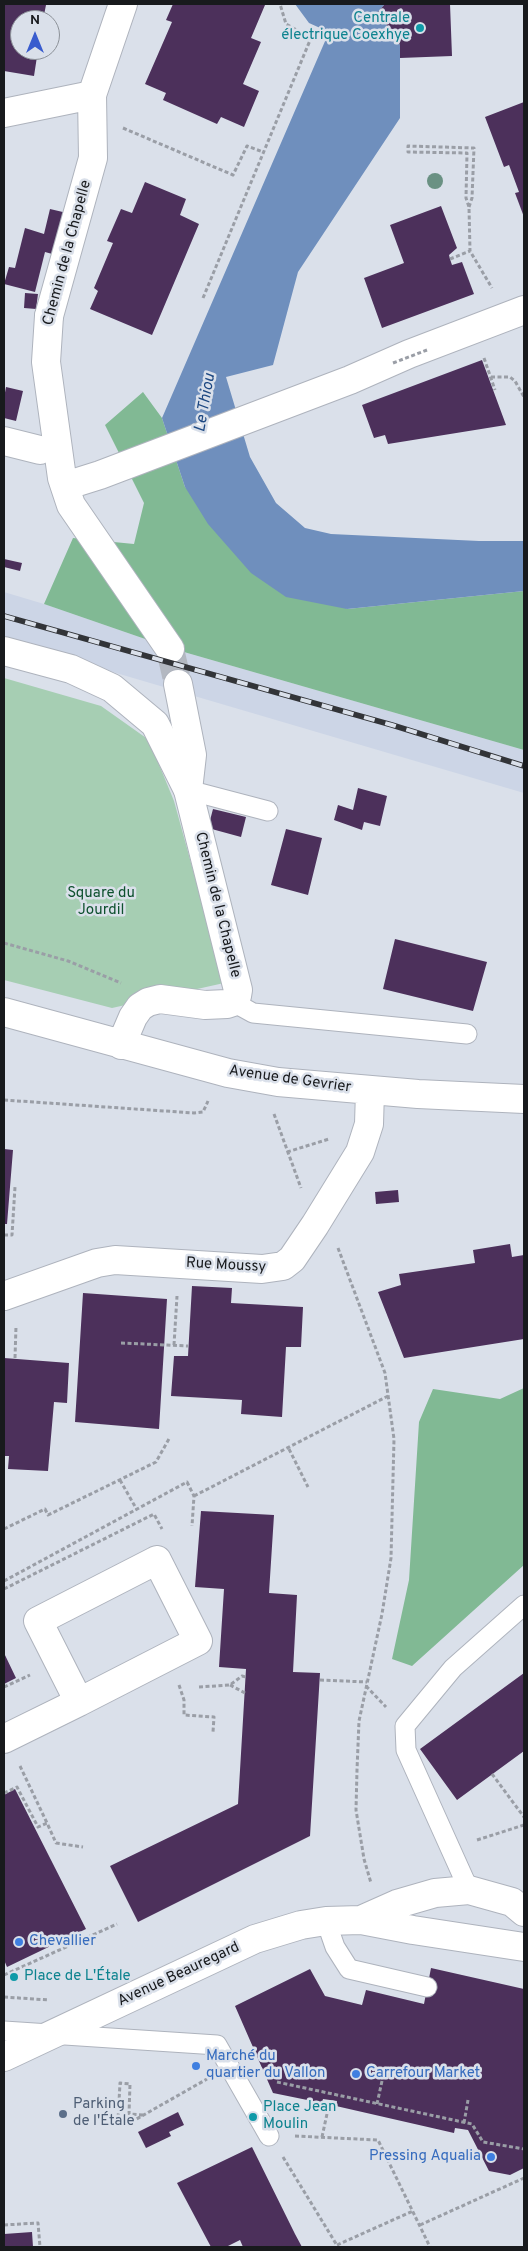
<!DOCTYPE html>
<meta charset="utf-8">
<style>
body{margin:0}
#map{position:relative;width:528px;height:2251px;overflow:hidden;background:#dae0ea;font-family:Overpass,sans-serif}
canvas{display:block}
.frame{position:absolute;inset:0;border:5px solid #181a1d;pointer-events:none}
.north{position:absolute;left:10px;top:10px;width:50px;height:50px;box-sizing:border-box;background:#dae0ea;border:1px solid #8c9198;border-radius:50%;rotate:0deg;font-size:14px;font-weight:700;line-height:20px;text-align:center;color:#181a1d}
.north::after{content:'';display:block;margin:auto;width:18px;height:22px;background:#395cce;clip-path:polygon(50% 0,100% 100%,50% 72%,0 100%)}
</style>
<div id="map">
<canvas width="528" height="2251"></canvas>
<div class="frame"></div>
<div class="north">N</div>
</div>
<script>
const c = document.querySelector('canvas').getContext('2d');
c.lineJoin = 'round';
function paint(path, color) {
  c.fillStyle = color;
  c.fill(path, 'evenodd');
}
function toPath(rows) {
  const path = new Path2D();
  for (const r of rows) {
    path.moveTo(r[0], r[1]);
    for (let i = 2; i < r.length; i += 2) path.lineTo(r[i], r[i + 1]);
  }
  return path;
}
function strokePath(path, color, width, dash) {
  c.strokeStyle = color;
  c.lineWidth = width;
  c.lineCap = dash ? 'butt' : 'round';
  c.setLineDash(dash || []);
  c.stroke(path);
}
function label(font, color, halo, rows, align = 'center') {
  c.font = font + ' Overpass,sans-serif';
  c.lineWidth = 5;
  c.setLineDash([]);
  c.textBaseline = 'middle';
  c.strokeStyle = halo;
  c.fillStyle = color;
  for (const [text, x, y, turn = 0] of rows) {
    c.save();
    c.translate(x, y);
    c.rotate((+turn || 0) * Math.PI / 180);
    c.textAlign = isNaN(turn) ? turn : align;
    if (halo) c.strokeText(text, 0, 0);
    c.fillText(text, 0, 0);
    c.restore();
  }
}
const built = toPath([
 [4,592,44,604,177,650,524,750,524,793,4,640]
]);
const green = toPath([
 [4,678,101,706,149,740,174,801,224,983,112,1008,4,980]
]);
const forest = toPath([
 [143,392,162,418,185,487,347,609,524,591,524,750,177,650,44,604,73,538,134,544,144,503,105,425],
 [524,1388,524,1565,412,1666,392,1659,409,1580,419,1422,433,1389,500,1399]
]);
const water = toPath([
 [295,4,385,4,378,12,400,45,400,118,298,272,273,365,226,377,250,457,276,503,305,528,331,534,479,541,524,541,524,591,347,609,286,597,251,573,208,524,185,487,162,418,329,32,309,23]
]);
const building = toPath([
 [4,4,46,5,43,20,20,20,20,50,38,50,34,76,4,71],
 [173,4,265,5,251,38,261,42,243,84,259,91,244,127,221,117,217,124,163,100,166,93,145,84,172,22,166,20],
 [385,4,450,4,452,56,400,58,400,45,378,12],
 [524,102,524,217,515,193,519,192,509,165,504,167,485,117],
 [145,182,186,199,180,215,199,224,152,335,90,309,98,291,94,288,113,243,107,241,121,209,132,213],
 [441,206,457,248,449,255,450,259,452,265,462,262,474,294,382,328,364,278,404,263,390,225],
 [50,209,67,213,56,255,45,252,35,292,4,284,9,267,15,268,25,228,44,234],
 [25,293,38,294,36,309,24,308],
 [482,360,506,425,388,444,385,435,374,438,362,405],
 [6,387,23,391,16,421,4,418,4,398],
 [4,559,22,563,20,571,4,567],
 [358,788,387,796,380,826,364,822,362,830,334,820,338,805,353,810],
 [213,809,246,817,241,837,208,828],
 [286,829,322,838,308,895,271,885],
 [395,939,487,962,473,1011,383,989],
 [4,1149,13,1150,7,1224,4,1224],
 [398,1190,399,1202,376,1204,375,1192],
 [510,1244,512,1257,524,1255,524,1339,404,1358,378,1292,401,1285,399,1274,475,1263,473,1250],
 [192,1286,232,1288,231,1303,303,1307,301,1347,286,1347,282,1417,241,1414,242,1400,171,1396,174,1356,188,1356],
 [83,1293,167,1299,159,1429,75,1422],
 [4,1358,69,1363,67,1403,54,1402,48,1471,8,1469,9,1456,4,1456],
 [201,1511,274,1515,269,1593,297,1595,293,1672,320,1673,310,1836,138,1922,110,1866,238,1804,246,1669,219,1667,224,1589,195,1587],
 [4,1653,16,1678,4,1684],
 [524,1673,524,1751,457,1800,420,1749],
 [15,1789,86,1929,7,1967,4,1960,4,1795],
 [431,1968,524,1989,524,2168,510,2175,489,2171,468,2130,455,2128,454,2133,336,2106,337,2101,323,2099,322,2103,273,2093,235,2006,310,1969,325,1996,362,2005,366,1990,424,2004],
 [178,2112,184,2125,169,2132,171,2136,146,2148,138,2132],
 [252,2147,295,2234,302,2247,243,2247,240,2240,226,2247,211,2247,177,2183],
 [32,2232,33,2247,4,2247,4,2234]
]);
const pedestrianTunnel = toPath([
 [170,649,178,684]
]);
const path = toPath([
 [123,128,233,175,247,146,263,152],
 [469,207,472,198,474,148,408,146,408,152,467,153,466,198,469,207,470,251,492,288],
 [450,259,470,251],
 [203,298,311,38,286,24,280,4],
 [484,358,495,390],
 [491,377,510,377,515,381,524,397],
 [4,943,68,961,121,983],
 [4,1100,194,1113,203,1112,208,1101],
 [274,1114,301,1188],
 [287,1152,329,1139],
 [4,1235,12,1235,15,1187],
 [338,1248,385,1373,394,1439,391,1558,382,1614,359,1721,357,1770,356,1810,364,1859,371,1883],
 [121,1343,188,1346],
 [174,1345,177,1296],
 [15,1358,16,1326],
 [289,1449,308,1487],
 [120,1480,137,1510],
 [194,1496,388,1396],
 [4,1529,45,1509,48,1515,156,1462,170,1437],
 [4,1581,187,1482,194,1496,192,1526],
 [4,1589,154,1514,162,1529],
 [320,1680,367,1682],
 [179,1685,184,1700,184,1715,214,1717,213,1732],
 [230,1685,245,1693],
 [366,1686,386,1707],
 [4,1687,30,1675],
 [199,1687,230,1685,242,1676,246,1677],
 [20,1766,47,1823],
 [492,1774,524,1817],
 [4,1793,17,1787,38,1827,47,1823,56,1843,83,1847],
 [477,1840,524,1825],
 [4,1975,117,1924],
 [4,1997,49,2000],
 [277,2082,472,2124,483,2142,524,2149],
 [377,2104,382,2081],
 [143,2115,129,2114,130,2084,120,2083,118,2120,133,2121,207,2079],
 [464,2123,468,2100],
 [295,2136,378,2140,430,2247],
 [322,2137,330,2100],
 [283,2157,338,2247],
 [4,2225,38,2223,40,2247],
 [420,2225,524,2178],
 [337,2245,413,2211]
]);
const service = toPath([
 [188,790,268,811],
 [233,1002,253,1013,467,1034],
 [469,1890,406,1750,405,1726,453,1668,524,1605],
 [326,1921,335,1947,349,1969,427,1987],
 [4,2031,217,2045,269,2136]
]);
const pedestrian = toPath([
 [49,316,46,362,62,478,71,505,170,649],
 [65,486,100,475,350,380,409,354,524,310],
 [178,684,192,755,188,790]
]);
const minor = toPath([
 [4,113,92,95,123,4],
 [49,316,93,158,92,95],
 [4,441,40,450],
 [4,651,71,669,112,688,155,724,188,790,238,990,237,996,233,1002,227,1004,205,1005,160,999,148,1002,140,1007,133,1017,121,1045],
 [4,1012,228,1073,278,1082,418,1094,524,1099],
 [4,1296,97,1263,115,1260,262,1269,283,1266,292,1259,315,1225,360,1152,369,1124,370,1091],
 [157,1560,198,1641,79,1702,38,1621,157,1560],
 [4,1739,79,1702],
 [361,1920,397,1904,435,1893,469,1890,512,1902,524,1912],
 [4,2057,255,1939,301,1925,326,1921,361,1920,413,1930,524,1947]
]);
const rail = toPath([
 [4,616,392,725,524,766]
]);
const pathBridge = toPath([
 [393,363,427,350]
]);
const trees = [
 [435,181]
];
const markers = [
 [420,28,5,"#0f9aa8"],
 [19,1942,5,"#3f7fe0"],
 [14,1977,5,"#0f9aa8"],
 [196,2066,5,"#3f7fe0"],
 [356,2074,5,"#3f7fe0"],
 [63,2114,5,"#5c6f8a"],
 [253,2117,5,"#0f9aa8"],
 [491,2157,5,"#3f7fe0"]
];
const cultureNames = [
 ["Centrale",410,19,"right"],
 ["électrique Coexhye",410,36,"right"],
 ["Place de L'Étale",24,1977],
 ["Place Jean",263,2108],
 ["Moulin",263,2125]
];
const streetNames = [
 ["Chemin de la Chapelle",68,253,-75],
 ["Chemin de la Chapelle",217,905,76],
 ["Avenue de Gevrier",290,1080,8],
 ["Rue Moussy",226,1266,3],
 ["Avenue Beauregard",179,1975,-25]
];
const parkNames = [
 ["Square du",101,894],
 ["Jourdil",101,911]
];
const shopNames = [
 ["Chevallier",29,1942],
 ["Marché du",206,2057],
 ["quartier du Vallon",206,2074],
 ["Carrefour Market",366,2074],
 ["Pressing Aqualia",481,2157,"right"]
];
const serviceNames = [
 ["Parking",73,2105],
 ["de l'Étale",73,2122]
];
const waterNames = [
 ["Le Thiou",206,403,-80]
];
paint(built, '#ccd5e6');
paint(green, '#a6ceb3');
paint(forest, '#81b994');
paint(water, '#6f8fbd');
paint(building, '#4c305b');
strokePath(pedestrianTunnel, '#b3b8c1', 28, [28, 14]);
strokePath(service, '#aeb3bd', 21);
strokePath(pedestrian, '#aeb3bd', 30);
strokePath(minor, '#aeb3bd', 30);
strokePath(path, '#9a9ea6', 3, [4, 2.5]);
strokePath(service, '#fff', 19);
strokePath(pedestrian, '#fff', 28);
strokePath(minor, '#fff', 28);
strokePath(rail, '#323438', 5.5);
strokePath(rail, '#dae0ea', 4, [11]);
strokePath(pathBridge, '#9a9ea6', 3, [4, 2.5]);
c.fillStyle = '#6a9183';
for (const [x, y] of trees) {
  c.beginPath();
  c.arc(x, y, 8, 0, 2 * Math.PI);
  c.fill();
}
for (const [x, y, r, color] of markers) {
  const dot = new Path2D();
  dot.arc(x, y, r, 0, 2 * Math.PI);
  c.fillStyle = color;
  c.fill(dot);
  strokePath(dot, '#dae0ea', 2);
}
label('15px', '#0d838f', '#dae0ea', cultureNames, 'left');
label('15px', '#181a1d', '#dae0ea', streetNames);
label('15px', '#0e512f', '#dae0ea', parkNames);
label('15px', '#366cbe', '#dae0ea', shopNames, 'left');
label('15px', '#4e5e75', '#dae0ea', serviceNames, 'left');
label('italic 16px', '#1d4882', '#dae0ea', waterNames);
</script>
